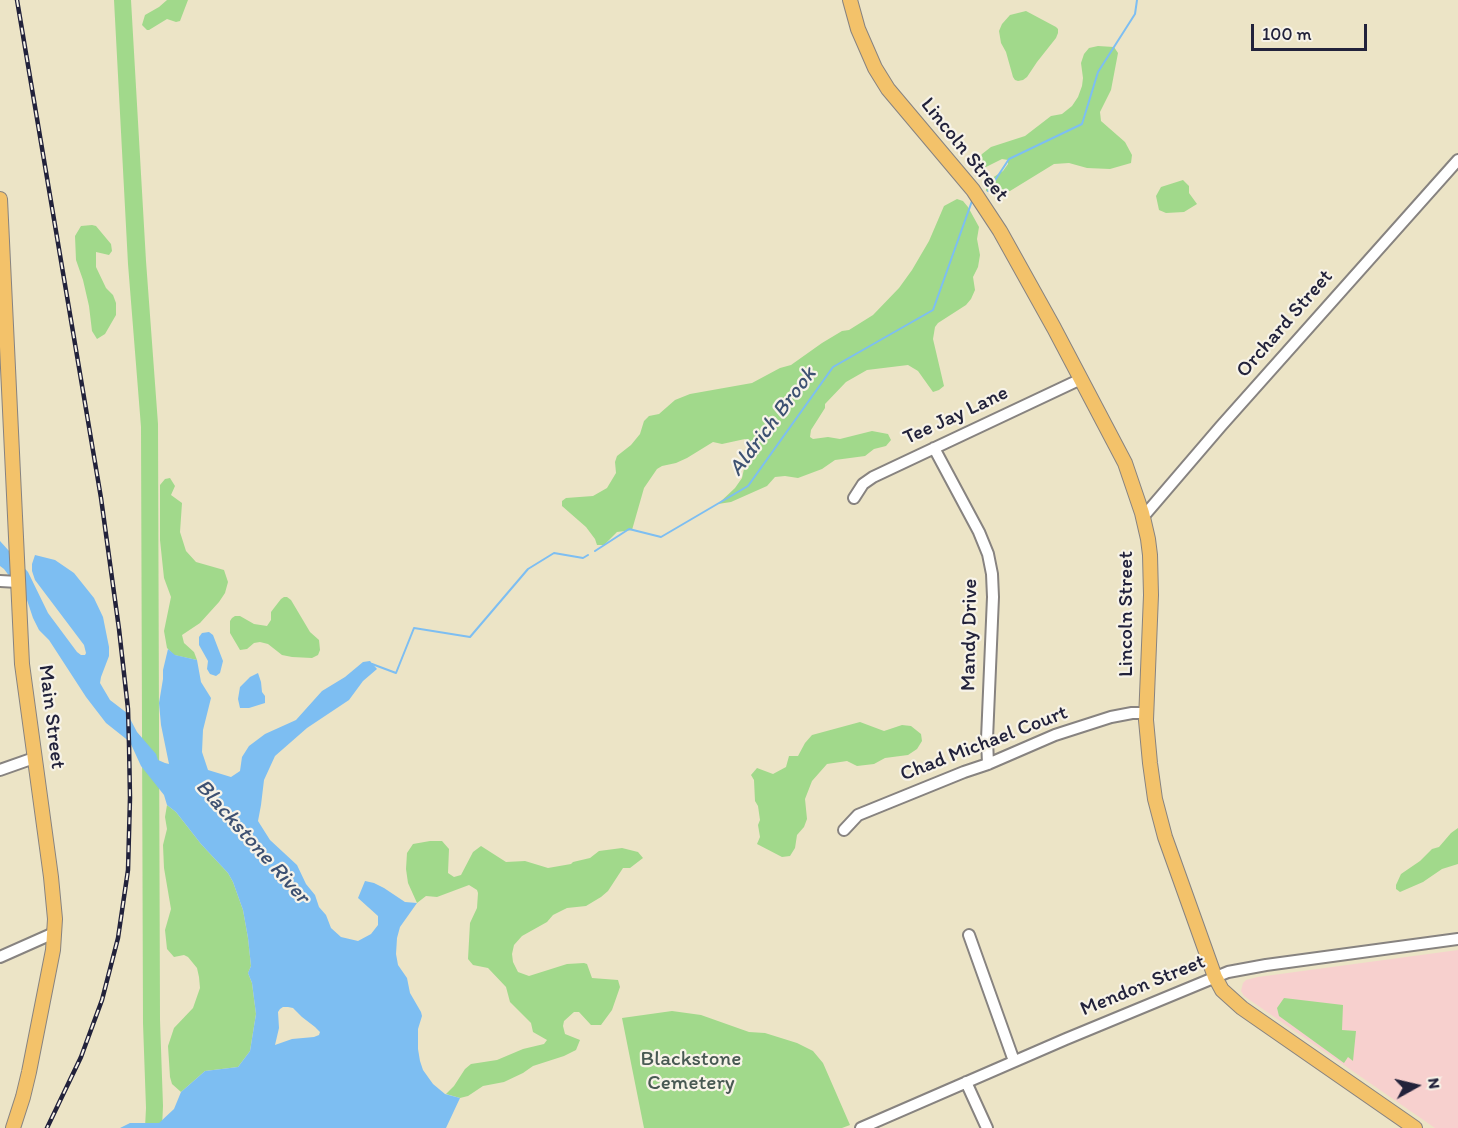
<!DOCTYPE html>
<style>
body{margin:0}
#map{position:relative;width:1458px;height:1128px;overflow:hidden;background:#ece4c6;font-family:Itim,sans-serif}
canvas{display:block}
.north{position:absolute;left:1386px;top:1056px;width:60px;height:60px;-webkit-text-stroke:4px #f7f3e8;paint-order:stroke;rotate:82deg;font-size:16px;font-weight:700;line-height:24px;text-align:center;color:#22223b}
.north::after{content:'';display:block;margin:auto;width:21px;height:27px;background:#22223b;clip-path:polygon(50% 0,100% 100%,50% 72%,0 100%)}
.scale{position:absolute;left:1251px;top:24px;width:116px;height:27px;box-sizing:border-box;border:3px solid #22223b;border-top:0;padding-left:8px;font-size:18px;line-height:21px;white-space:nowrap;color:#22223b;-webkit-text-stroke:4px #f7f3e8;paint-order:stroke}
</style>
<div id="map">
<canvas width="1458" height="1128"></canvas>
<div class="north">N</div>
<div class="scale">100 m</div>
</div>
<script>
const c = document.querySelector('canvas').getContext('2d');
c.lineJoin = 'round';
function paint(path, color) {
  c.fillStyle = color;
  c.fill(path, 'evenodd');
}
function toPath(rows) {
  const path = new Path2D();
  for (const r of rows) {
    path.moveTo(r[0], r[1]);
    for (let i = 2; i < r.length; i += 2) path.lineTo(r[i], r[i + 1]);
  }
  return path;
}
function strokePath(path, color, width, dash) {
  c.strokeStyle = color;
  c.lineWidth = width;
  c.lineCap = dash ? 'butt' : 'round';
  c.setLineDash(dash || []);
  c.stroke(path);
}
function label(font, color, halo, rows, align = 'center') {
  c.font = font + ' Itim,sans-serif';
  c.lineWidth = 4.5;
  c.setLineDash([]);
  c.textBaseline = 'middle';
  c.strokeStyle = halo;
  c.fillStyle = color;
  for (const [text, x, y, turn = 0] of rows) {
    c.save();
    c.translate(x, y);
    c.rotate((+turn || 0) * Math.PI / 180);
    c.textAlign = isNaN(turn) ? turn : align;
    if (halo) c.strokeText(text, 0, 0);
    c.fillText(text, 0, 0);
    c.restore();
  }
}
const built = toPath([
 [1458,950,1458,1128,1435,1128,1244,996,1241,991,1243,983,1246,980,1258,977]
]);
const green = toPath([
 [114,0,131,0,146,261,158,424,160,1020,163,1106,162,1128,145,1128,146,1108,143,1023,141,427,128,264],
 [167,0,188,0,180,21,176,22,167,19,149,30,147,30,142,25,145,15,159,7],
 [1026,11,1056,27,1058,29,1058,33,1056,38,1037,62,1027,77,1023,80,1018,81,1015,80,1013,77,1006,52,1001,43,999,31,1002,24,1010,15],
 [1098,46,1114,47,1118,53,1111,90,1100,112,1101,121,1125,142,1132,155,1131,163,1110,169,1087,168,1069,163,1054,164,1010,191,991,193,986,191,986,184,989,180,1003,171,1008,164,1008,160,1002,159,986,167,980,168,977,166,979,159,982,154,991,147,1025,136,1051,116,1062,114,1072,106,1078,97,1082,86,1083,78,1081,63,1084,54,1089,48],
 [1183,180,1189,186,1189,193,1197,204,1184,212,1166,213,1159,210,1156,196,1161,187],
 [957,199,963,201,968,207,979,227,977,239,980,255,978,267,973,277,975,290,971,299,966,305,938,323,935,327,933,339,944,386,939,390,933,392,918,371,908,365,867,370,846,382,825,404,825,408,811,430,810,437,813,439,828,437,840,439,872,431,888,434,891,440,886,446,874,449,865,456,835,460,822,469,798,478,785,476,775,477,767,486,731,502,718,504,735,488,742,478,749,446,745,439,722,444,713,442,687,458,676,463,662,466,657,469,644,488,632,530,617,532,604,545,597,545,595,539,586,527,562,506,562,501,566,498,593,496,607,488,616,473,615,462,617,456,631,445,640,434,644,421,649,416,659,414,675,400,690,394,752,383,780,368,791,365,822,343,842,331,849,330,873,315,899,288,912,270,929,241,944,206],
 [92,225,96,226,111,244,112,251,109,255,96,252,96,267,106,288,113,295,116,303,116,315,105,334,97,339,92,331,89,306,83,280,76,260,75,236,81,226],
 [170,478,175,486,171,495,182,503,180,532,186,551,196,562,224,570,228,582,225,593,219,602,200,623,182,635,184,643,194,652,197,660,174,655,167,648,164,631,171,597,164,578,160,540,160,485,165,479],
 [284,597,287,597,291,600,310,632,319,640,320,650,318,655,312,658,292,657,282,655,268,644,260,642,254,643,247,649,240,650,230,633,230,621,232,618,235,616,240,616,254,624,267,626,271,620,271,612,274,608,281,599],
 [860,722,884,731,902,725,911,726,921,734,922,741,917,749,908,755,885,758,874,764,857,766,847,761,827,764,812,781,805,799,807,819,804,827,797,835,795,848,790,856,782,857,757,844,760,837,758,825,760,820,758,806,755,801,754,780,751,775,757,768,773,774,786,767,789,756,798,756,805,743,812,735],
 [167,805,176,812,201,844,228,873,233,882,243,910,248,938,251,966,248,973,252,983,256,1014,250,1051,238,1067,205,1071,181,1092,172,1084,170,1077,168,1046,174,1028,193,1008,200,988,199,977,197,968,188,957,184,955,174,957,167,949,165,930,171,909,164,868,163,845,167,829,165,817],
 [1458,828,1458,864,1442,869,1423,882,1400,892,1396,889,1396,885,1401,874,1420,861,1432,849,1439,847,1451,833],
 [430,841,442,841,449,849,448,873,454,877,461,875,473,852,481,846,506,862,525,861,548,868,571,864,573,862,590,858,599,851,622,848,638,852,643,858,630,868,623,868,608,891,601,897,586,906,567,908,553,915,547,922,522,936,514,945,512,954,513,962,518,972,529,976,567,964,584,963,587,964,592,978,618,980,620,987,612,1010,601,1025,591,1025,579,1012,574,1012,564,1021,563,1026,565,1034,580,1040,576,1050,564,1056,533,1066,523,1073,504,1082,483,1086,468,1096,460,1098,446,1094,454,1086,465,1069,471,1064,497,1060,523,1049,544,1044,547,1040,533,1032,531,1023,510,1002,506,987,488,968,473,965,468,959,470,923,477,908,478,893,477,890,469,885,437,897,426,896,417,903,408,883,406,869,407,853,413,844],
 [1284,998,1343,1005,1342,1030,1356,1031,1353,1061,1348,1057,1344,1063,1279,1016,1277,1008],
 [672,1011,701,1015,749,1032,765,1033,797,1043,813,1051,823,1063,850,1125,842,1128,644,1128,622,1018]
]);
const water = toPath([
 [0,541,28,572,48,613,77,652,81,655,85,655,86,653,84,645,35,580,32,571,32,564,35,555,55,560,74,573,94,598,103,617,109,647,109,656,101,677,100,683,110,700,127,713,137,732,156,754,158,760,165,763,169,764,161,725,159,703,163,679,163,670,168,649,175,655,197,660,201,682,211,698,203,730,202,752,208,770,231,777,240,771,242,757,249,746,265,734,296,720,322,691,345,677,363,662,370,661,377,669,363,681,349,700,307,728,275,756,264,780,261,805,258,821,270,840,297,865,306,884,315,895,319,907,326,915,331,928,341,937,358,941,371,934,378,925,378,916,358,898,365,881,374,883,384,888,405,902,417,903,400,927,397,938,396,954,398,965,407,978,410,993,421,1012,422,1016,418,1029,418,1049,420,1061,423,1070,433,1084,445,1094,460,1098,446,1128,120,1128,130,1123,159,1123,174,1109,181,1092,205,1071,238,1067,250,1051,256,1014,252,983,248,973,251,966,248,938,243,910,233,882,228,873,201,844,176,812,167,805,164,795,141,766,130,742,106,723,86,697,49,640,39,630,33,618,27,600,4,569,0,566],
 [283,1007,288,1007,293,1008,302,1017,315,1027,320,1032,319,1035,314,1037,292,1039,275,1045,279,1028,278,1012,280,1009],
 [209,632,213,635,223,661,220,673,216,676,210,674,207,669,208,661,199,645,199,637,202,633],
 [258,673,261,682,262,692,265,696,265,703,249,708,240,708,238,699,240,687,250,677]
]);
const stream = toPath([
 [988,191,1009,159,1082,124,1098,72,1135,14,1137,0],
 [595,551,629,529,661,537,748,486,833,367,933,310,972,201],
 [372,664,396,673,414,628,470,637,528,569,554,553,583,558,588,555]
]);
const minor = toPath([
 [934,448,979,532,988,554,992,574,993,597,987,739,988,764],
 [854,498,863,484,873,477,1081,379],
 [1143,517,1221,426,1458,160],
 [0,581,18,582],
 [0,770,34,758],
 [844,830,858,815,964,772,988,764,1055,735,1111,717,1132,713,1147,713],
 [969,935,1014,1061],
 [0,957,54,933],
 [966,1082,987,1128],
 [861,1128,1066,1039,1228,972,1266,965,1458,939]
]);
const major = toPath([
 [850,0,858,29,875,68,888,89,973,190,1000,231,1054,328,1125,463,1142,513,1148,539,1150,555,1151,595,1146,720,1150,763,1155,799,1165,837,1215,977,1222,990,1242,1008,1415,1128],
 [0,199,22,664,51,877,55,919,53,950,29,1072,23,1097,13,1128]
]);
const rail = toPath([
 [17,0,101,498,119,629,128,709,129,744,130,798,128,870,118,938,102,1000,81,1057,47,1128]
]);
const streetNames = [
 ["Lincoln Street",964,150,51],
 ["Orchard Street",1285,324,-49],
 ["Tee Jay Lane",956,416,-25],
 ["Lincoln Street",1127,614,-90],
 ["Mandy Drive",970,635,-89],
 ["Main Street",51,717,83],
 ["Chad Michael Court",984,744,-21],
 ["Mendon Street",1143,986,-22]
];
const parkNames = [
 ["Blackstone",691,1060],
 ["Cemetery",691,1084]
];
const waterNames = [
 ["Aldrich Brook",773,422,-53],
 ["Blackstone River",252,842,48]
];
paint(built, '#f7d0ce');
paint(green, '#a1d98b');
paint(water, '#7dbef2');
strokePath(stream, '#7dbef2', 2);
strokePath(minor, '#878380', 14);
strokePath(major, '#878380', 16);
strokePath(minor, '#fff', 10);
strokePath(major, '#f3c26a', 14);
strokePath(rail, '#22223b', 4.5);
strokePath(rail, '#f7f3e8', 2, [7]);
label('21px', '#22223b', '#f7f3e8', streetNames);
label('21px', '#485953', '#f7f3e8', parkNames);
label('italic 22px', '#3d5172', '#f7f3e8', waterNames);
</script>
